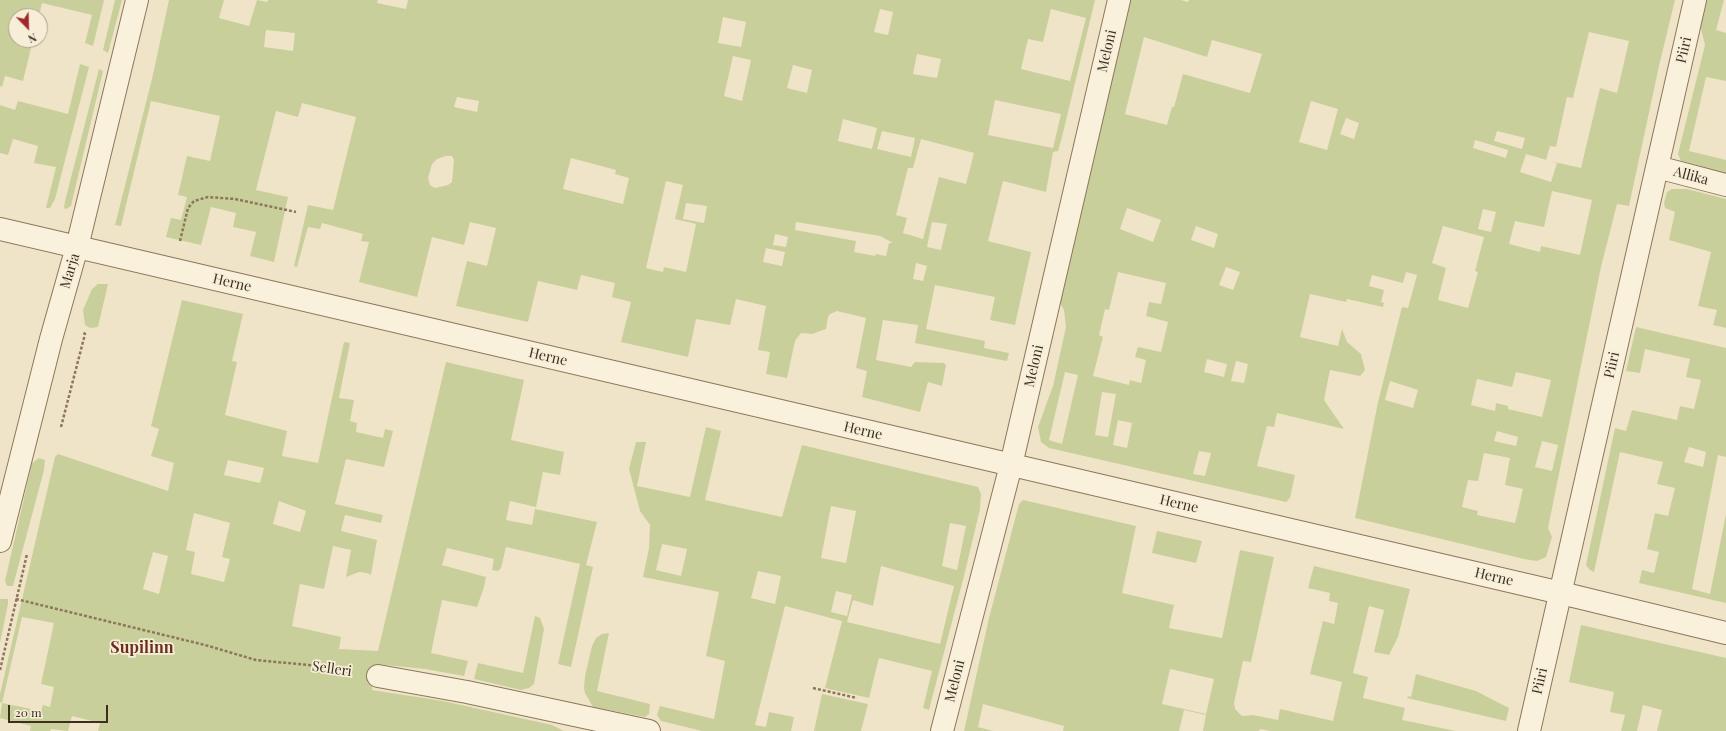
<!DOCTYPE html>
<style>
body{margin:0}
#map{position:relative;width:1726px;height:731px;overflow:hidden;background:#f0e4c8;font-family:"Playfair Display",serif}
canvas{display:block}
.north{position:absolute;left:8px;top:8px;width:40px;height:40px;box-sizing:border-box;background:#f7eed8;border:1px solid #ada18e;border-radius:50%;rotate:157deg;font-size:11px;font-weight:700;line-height:16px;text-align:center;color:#3d2e20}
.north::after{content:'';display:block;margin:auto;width:14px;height:18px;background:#9e2a2b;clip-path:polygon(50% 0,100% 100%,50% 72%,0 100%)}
.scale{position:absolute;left:8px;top:705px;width:100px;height:18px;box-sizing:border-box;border:2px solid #3d2e20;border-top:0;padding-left:5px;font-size:12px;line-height:14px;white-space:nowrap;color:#3d2e20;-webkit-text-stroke:3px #f7eed8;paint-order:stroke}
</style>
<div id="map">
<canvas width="1726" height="731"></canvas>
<div class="north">N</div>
<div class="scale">20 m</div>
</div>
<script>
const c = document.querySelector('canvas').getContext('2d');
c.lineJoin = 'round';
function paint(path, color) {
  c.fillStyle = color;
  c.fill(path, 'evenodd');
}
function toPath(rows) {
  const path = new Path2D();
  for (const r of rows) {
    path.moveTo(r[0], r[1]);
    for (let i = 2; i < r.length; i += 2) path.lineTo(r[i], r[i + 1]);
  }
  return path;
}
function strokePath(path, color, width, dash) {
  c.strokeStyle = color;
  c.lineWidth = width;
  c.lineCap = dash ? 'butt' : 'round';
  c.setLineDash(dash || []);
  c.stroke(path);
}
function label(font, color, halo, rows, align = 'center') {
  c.font = font + ' "Playfair Display",serif';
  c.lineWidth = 3.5;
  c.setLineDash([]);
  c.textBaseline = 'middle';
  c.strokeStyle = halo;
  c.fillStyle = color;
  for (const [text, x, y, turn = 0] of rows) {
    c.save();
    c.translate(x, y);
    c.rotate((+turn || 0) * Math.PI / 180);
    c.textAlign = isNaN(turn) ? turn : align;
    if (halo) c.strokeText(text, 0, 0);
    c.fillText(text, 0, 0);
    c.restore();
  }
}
const green = toPath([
 [0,0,104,0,93,46,85,43,92,15,42,3,39,16,16,16,16,40,33,40,23,81,5,76,2,87,0,86],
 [115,0,122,0,108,53,103,50],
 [169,0,224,0,219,18,249,26,257,0,267,2,268,0,378,0,377,3,406,9,408,0,1095,0,1062,137,1058,151,1053,152,1046,192,1003,181,988,241,1031,252,1015,325,990,320,995,297,935,285,926,329,985,341,984,348,1009,353,1007,361,915,343,918,325,883,320,876,360,911,367,915,362,944,363,946,365,942,386,928,382,920,412,862,397,867,371,856,368,866,318,837,311,830,314,828,317,826,329,812,334,801,333,795,341,787,378,766,374,770,352,758,350,766,306,736,299,730,325,696,319,688,357,621,342,631,302,612,297,615,283,581,275,577,290,538,281,528,322,456,306,467,261,487,266,496,228,470,222,464,245,432,237,417,297,359,282,369,242,361,241,363,234,322,223,320,229,308,227,297,267,294,266,308,205,333,210,356,117,302,103,298,117,276,111,256,190,288,197,274,262,250,256,256,232,233,227,236,213,211,207,201,245,166,237,171,218,181,220,187,197,178,195,187,156,210,161,220,116,151,101,121,226,115,225,152,79],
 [880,9,893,12,888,35,874,32],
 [1051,9,1086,18,1070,81,1021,69,1028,39,1043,42],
 [723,17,746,22,741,47,718,43],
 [266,30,295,33,293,51,264,47],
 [917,54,941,59,937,78,913,74],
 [733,56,751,60,742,101,724,96],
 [793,65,812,70,807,93,787,88],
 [457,97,479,101,477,112,454,107],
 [995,100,1061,114,1053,148,988,135],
 [843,119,877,128,872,149,838,141],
 [882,131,915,138,911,157,877,149],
 [921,139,974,153,966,184,939,177,923,239,903,233,907,218,896,215,908,168,913,168],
 [446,156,452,156,454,160,452,182,448,185,435,188,430,185,428,178,432,164,437,159],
 [571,158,616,170,615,174,629,178,623,204,563,189],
 [666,181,683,185,675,219,696,224,686,272,664,267,663,272,646,268],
 [686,203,707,206,704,223,683,219],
 [796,222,880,236,893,243,889,243,886,256,876,254,875,256,854,252,856,241,795,230],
 [932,222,947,224,941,250,927,247],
 [775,234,788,237,786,247,773,245],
 [766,248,785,252,782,266,763,262],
 [916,263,927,266,923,281,913,279],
 [1130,0,1181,0,1188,2,1189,0,1675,0,1659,66,1629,206,1617,204,1601,267,1548,528,1552,537,1546,557,1537,561,1524,559,1355,518,1378,402,1402,307,1408,308,1417,275,1406,272,1403,283,1372,275,1369,286,1384,290,1381,302,1384,303,1383,307,1347,299,1346,302,1310,294,1300,337,1338,346,1342,329,1347,342,1361,354,1365,370,1360,376,1330,370,1324,400,1344,429,1277,413,1274,427,1267,426,1257,466,1295,475,1290,498,1286,502,1049,448,1041,442,1038,427,1053,386,1066,327,1064,310,1060,303],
 [1589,32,1629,41,1617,93,1600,88,1581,168,1546,160,1550,146,1556,147,1567,97,1573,98],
 [1144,37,1207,57,1212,40,1262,54,1250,93,1183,74,1174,107,1172,107,1167,125,1125,114],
 [1311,101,1338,109,1327,150,1299,142],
 [1346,118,1359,123,1354,139,1340,134],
 [1497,131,1525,138,1522,149,1494,141],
 [1475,140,1508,150,1506,158,1473,148],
 [1526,154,1557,163,1551,182,1520,172],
 [1552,191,1592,200,1580,255,1541,246,1540,252,1509,244,1515,221,1544,227],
 [1127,208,1161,220,1153,242,1120,229],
 [1483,209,1496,212,1491,232,1478,229],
 [1196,226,1218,234,1214,248,1191,240],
 [1443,226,1484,237,1475,271,1478,272,1468,308,1438,300,1446,268,1432,263],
 [1226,267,1240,272,1233,290,1219,285],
 [1118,272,1166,283,1161,304,1149,302,1146,316,1168,322,1161,352,1138,347,1135,357,1146,360,1141,383,1130,380,1129,385,1093,376,1103,337,1099,335,1105,309,1109,310],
 [1207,359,1227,364,1224,377,1204,372],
 [1236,361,1248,364,1244,383,1231,381],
 [1065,372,1078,375,1062,444,1049,440],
 [1516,372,1551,380,1542,417,1508,409,1508,406,1496,403,1495,411,1471,405,1477,379,1512,387],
 [1390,381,1418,390,1413,408,1385,400],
 [1102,392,1116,394,1108,437,1095,435],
 [1118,420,1132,423,1127,448,1113,445],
 [1497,431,1518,437,1516,446,1494,441],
 [1542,441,1558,445,1552,471,1535,467],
 [1199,451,1211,453,1205,476,1193,474],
 [1484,453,1510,458,1505,485,1523,489,1515,523,1477,515,1478,511,1462,507,1468,480,1478,481],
 [1704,0,1724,0,1716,30,1726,33,1726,81,1706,77,1689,151,1726,160,1726,172,1681,161,1678,154,1705,45,1699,21],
 [80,64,89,67,55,199,50,208,46,208,56,167,34,163,38,146,13,139,8,155,0,153,0,105,15,110,18,101,68,114],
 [99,69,103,71,71,206,66,209,64,208,65,201],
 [1672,189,1687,189,1726,199,1726,328,1713,325,1717,310,1698,306,1711,252,1669,240,1675,212,1665,208,1664,203,1667,192],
 [98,284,108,284,98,327,90,328,85,325,83,310,92,289],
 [182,300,243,314,232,361,237,362,225,415,287,431,282,456,318,463,344,342,350,343,339,398,354,400,350,421,357,423,356,432,383,438,385,429,393,431,384,467,346,459,335,504,383,515,381,523,345,515,341,531,377,540,371,575,367,573,359,572,346,577,351,550,333,546,324,589,300,584,292,626,341,637,339,649,378,651,446,362,524,380,511,440,564,452,560,475,543,472,536,507,510,501,506,520,532,525,535,509,597,522,586,565,593,567,571,667,558,664,580,564,506,547,501,568,498,571,492,570,494,559,447,548,442,565,486,577,484,587,477,607,442,600,431,653,468,661,464,676,425,669,376,664,372,690,443,701,552,725,564,731,98,731,100,723,72,716,68,731,51,729,50,731,30,731,31,726,0,718,2,703,0,702,0,694,55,457,58,454,168,491,174,463,151,456,159,429,151,426],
 [228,460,264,468,260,483,224,475],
 [279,501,306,511,300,532,273,524],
 [194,513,230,523,222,557,230,559,224,582,191,574,195,552,186,550],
 [153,552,168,556,159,594,143,589],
 [22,617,54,623,41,684,54,687,50,707,43,705,41,711,2,703],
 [1636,327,1726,348,1726,457,1718,455,1692,589,1710,594,1726,514,1726,603,1639,583,1642,570,1654,573,1659,552,1647,549,1655,513,1668,516,1675,488,1657,484,1663,462,1620,452,1594,572,1590,570,1586,565,1615,428,1626,431,1632,410,1677,420,1680,406,1694,409,1701,380,1686,377,1690,359,1645,349,1640,373,1626,371],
 [1689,447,1706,452,1703,467,1684,462],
 [706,427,721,431,705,500,782,517,802,445,978,487,981,494,980,509,964,576,929,710,923,708,932,671,879,658,869,698,825,688,842,621,785,606,755,725,766,727,769,712,794,717,791,731,702,731,661,721,657,715,660,706,714,719,725,661,706,656,719,592,643,577,649,548,650,525,640,511,629,469,636,442,646,442,637,486,690,497],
 [831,506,856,511,846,563,821,558],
 [950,523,966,526,957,570,942,566],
 [662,544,687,549,681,576,656,570],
 [881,566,954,586,940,644,847,622,853,600,873,606],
 [758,571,781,576,775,604,751,598],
 [836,591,852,595,847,616,831,612],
 [39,458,45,460,44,470,13,586,7,586,5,581,32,463],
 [1023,500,1136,526,1122,593,1174,605,1169,628,1222,638,1240,550,1274,557,1251,662,1243,661,1234,703,1235,709,1242,716,1253,715,1278,720,1280,709,1333,721,1342,682,1310,674,1323,621,1334,624,1338,603,1329,601,1330,593,1308,588,1314,566,1410,589,1398,637,1389,655,1374,652,1384,610,1369,606,1353,673,1368,677,1363,698,1405,708,1402,720,1456,731,1270,731,1260,729,1259,731,1203,731,1206,715,1184,710,1179,731,1063,731,1064,726,983,704,978,727,993,731,964,731,989,618,1019,504],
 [1170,669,1214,679,1206,714,1162,704],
 [1157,531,1202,541,1196,563,1152,553],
 [0,599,8,599,8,604,0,643],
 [535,616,540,618,544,629,534,684,529,688,521,690,474,679,478,663,523,673],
 [1581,625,1726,658,1726,731,1657,731,1662,710,1643,705,1637,731,1621,731,1625,715,1610,712,1614,692,1569,682],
 [609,633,597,691,650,704,649,714,645,717,593,707,585,693,584,688,585,676,592,646,596,638,602,634],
 [1416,674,1476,691,1509,708,1506,721,1407,698,1408,696,1411,697],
 [822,694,868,704,861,731,814,731]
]);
const path = toPath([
 [180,241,188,208,194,201,208,197,235,199,296,212],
 [61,427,85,334,83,332],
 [16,599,205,645,256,660,329,667,352,671],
 [0,670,27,554],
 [813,688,857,698]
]);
const street = toPath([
 [1657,167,1726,185],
 [0,229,1561,593,1726,633],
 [0,541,51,339,77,247,137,0],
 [378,676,467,692,649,731],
 [942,731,1011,465,1119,0],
 [1529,731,1695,0]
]);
const streetNames = [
 ["Piiri",1684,50,-77],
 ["Meloni",1107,51,-77],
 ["Allika",1691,176,15],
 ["Marja",70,271,-73],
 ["Herne",232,283,13],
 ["Herne",548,357,13],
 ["Piiri",1612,365,-77],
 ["Meloni",1034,366,-77],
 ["Herne",863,431,13],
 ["Herne",1179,504,13],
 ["Herne",1494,577,13],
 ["Selleri",332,669,8],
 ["Meloni",955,681,-76],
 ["Piiri",1540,681,-77]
];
const quarterNames = [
 ["Supilinn",142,648]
];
paint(green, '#c9cf9b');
strokePath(street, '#8d765c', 24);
strokePath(path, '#8d765c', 2.5, [3, 2]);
strokePath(street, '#faf1dc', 22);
label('14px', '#3d2e20', '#f7eed8', streetNames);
label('bold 16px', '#6b2e1e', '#f7eed8', quarterNames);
</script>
